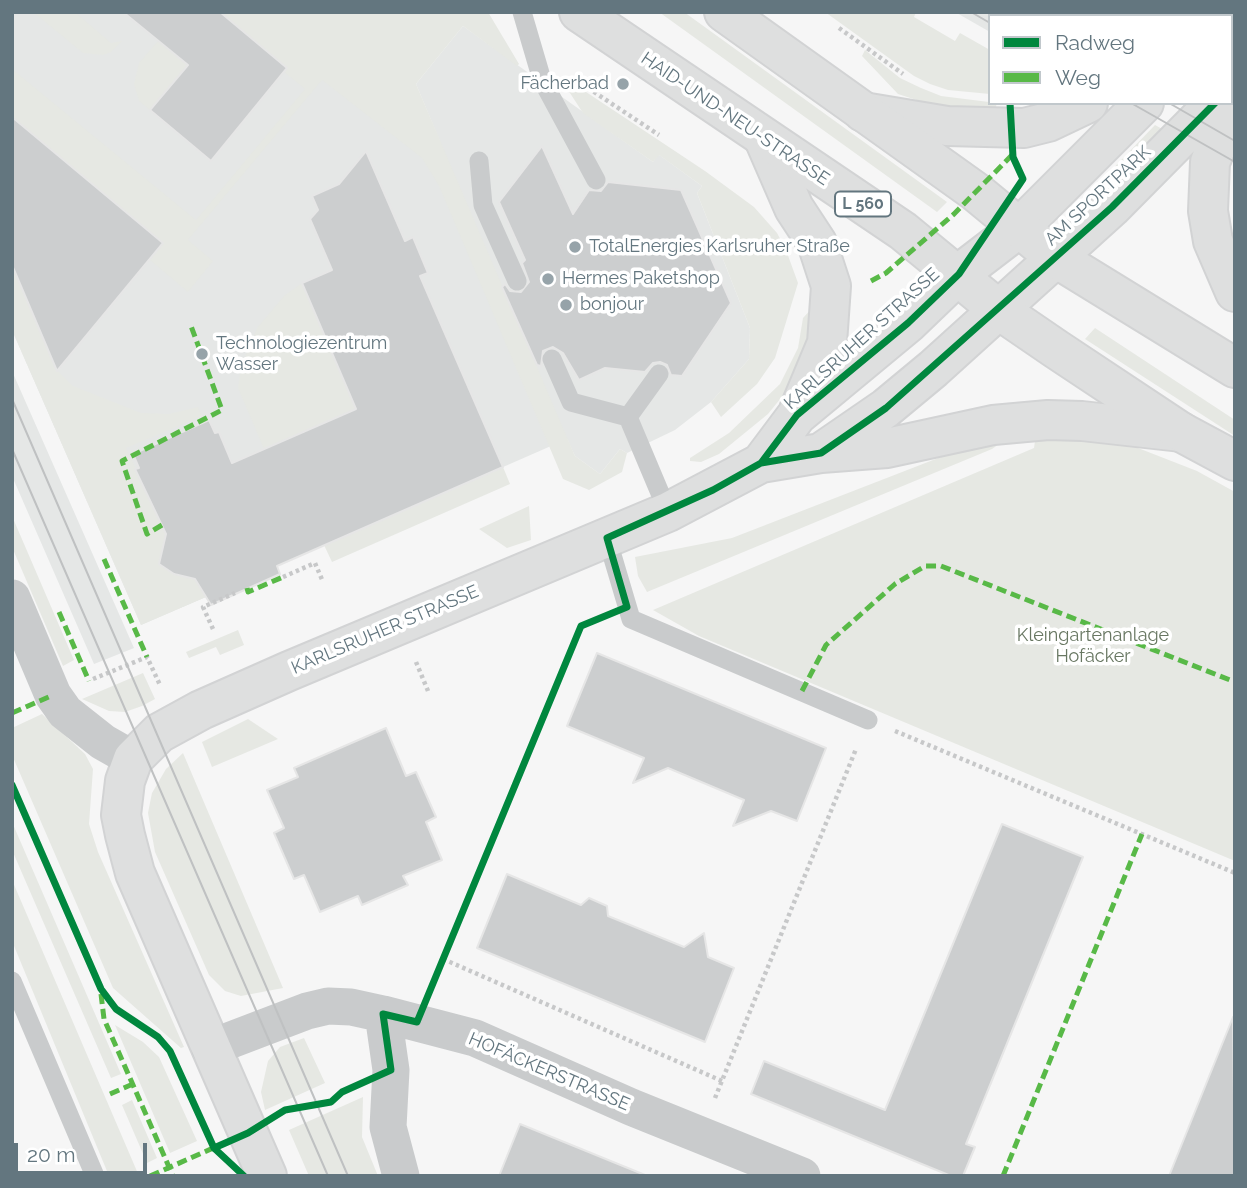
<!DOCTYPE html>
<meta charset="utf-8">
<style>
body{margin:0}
#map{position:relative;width:1247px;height:1188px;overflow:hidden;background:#f6f6f6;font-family:Raleway,sans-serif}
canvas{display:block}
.frame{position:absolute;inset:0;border:14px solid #63767f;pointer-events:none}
.legend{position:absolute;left:988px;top:14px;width:245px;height:91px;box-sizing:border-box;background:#fff;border:2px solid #c1c8cc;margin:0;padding:9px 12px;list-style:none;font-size:21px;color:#63767f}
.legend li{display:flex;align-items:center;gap:14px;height:35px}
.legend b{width:35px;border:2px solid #c1c8cc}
.scale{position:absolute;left:14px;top:1143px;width:133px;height:32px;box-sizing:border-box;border:4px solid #63767f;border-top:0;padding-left:9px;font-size:21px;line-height:24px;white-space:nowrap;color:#63767f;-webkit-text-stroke:5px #fff;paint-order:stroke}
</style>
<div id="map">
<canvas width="1247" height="1188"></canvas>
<div class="frame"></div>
<ul class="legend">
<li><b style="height:9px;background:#00873e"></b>Radweg</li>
<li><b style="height:9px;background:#58b947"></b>Weg</li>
</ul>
<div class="scale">20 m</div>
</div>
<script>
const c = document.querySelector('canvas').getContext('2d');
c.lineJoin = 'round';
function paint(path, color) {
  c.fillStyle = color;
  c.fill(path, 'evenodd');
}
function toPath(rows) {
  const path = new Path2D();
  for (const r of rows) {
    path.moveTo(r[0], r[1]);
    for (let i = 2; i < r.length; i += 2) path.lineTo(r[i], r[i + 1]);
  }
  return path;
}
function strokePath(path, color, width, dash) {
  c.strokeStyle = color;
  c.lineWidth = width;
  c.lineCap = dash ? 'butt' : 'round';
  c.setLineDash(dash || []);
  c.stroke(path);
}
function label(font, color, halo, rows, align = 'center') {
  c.font = font + ' Raleway,sans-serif';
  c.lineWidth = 7;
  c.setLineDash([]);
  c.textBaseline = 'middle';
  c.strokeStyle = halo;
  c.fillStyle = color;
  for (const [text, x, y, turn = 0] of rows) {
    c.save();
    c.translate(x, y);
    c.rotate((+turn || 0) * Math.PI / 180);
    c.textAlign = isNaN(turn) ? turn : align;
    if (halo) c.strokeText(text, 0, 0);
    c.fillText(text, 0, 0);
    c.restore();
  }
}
const built = toPath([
 [12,12,254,12,441,144,416,84,463,26,653,162,658,154,702,186,697,193,750,328,749,359,711,402,675,430,627,453,620,449,600,474,575,456,567,439,277,566,280,574,253,585,250,578,141,625,12,330],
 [955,12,1042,12,1041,16,990,16,990,32],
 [12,371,134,648,94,664,12,476]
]);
const green = toPath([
 [33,12,75,12,111,43,122,41,111,52,103,55,83,53],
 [220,12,488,12,519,64,517,66,463,26,416,84,575,456,600,474,620,449,627,453,622,472,589,490,563,479,439,186,422,158,322,80,188,240,213,261,188,292,150,260,163,243,12,117,12,69,196,220,305,89,284,72,287,68],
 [659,12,684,12,947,202,937,212],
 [825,12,916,12,914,17,955,41,960,33,990,50,990,94,948,90,930,84,914,76],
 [158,41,188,65,150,110,139,101,134,84,139,63],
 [865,50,900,78,921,88,941,96,997,103,994,113,938,107,898,94,862,56],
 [571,82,705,171,754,207,777,233,786,250,798,283,775,358,757,384,721,417,711,402,749,359,750,328,697,193,702,186,659,155,653,162,583,113,568,90],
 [1155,125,1166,131,1115,188,1100,182],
 [12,265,57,370,73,386,141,413,169,414,198,407,202,416,126,448,170,540,162,564,174,574,191,572,206,597,141,625,12,330],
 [302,283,356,409,264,449,238,388,241,367,257,328,284,296],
 [814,306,815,321,793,383,781,398,768,414,719,454,701,462,690,461,690,458,729,433,780,384,798,348,803,318],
 [1095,328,1235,420,1235,436,1085,339],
 [1036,434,1099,437,1138,448,1197,471,1235,492,1235,861,699,636,653,610,1034,448],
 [1005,440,992,449,647,592,638,576,635,557,732,538,964,448],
 [503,467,510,484,332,562,324,545],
 [529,506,531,540,507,548,479,529],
 [12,516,74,660,63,666,12,547],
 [238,630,244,645,220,655,216,647,189,658,186,652],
 [143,673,155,699,142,706,125,712,109,711,82,699],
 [42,714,85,754,93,769,89,824,98,852,184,1047,181,1048,113,988,12,755,12,728],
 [248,719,278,739,212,767,202,742],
 [183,753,283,988,241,996,225,991,209,975,155,852,148,813,152,793,166,769],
 [12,822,121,1074,111,1078,12,850],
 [12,880,139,1176,109,1176,12,941],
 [115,1025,143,1042,159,1057,197,1141,170,1153],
 [304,1038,325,1083,265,1110,261,1092,268,1061,280,1047],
 [363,1097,362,1137,378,1176,309,1176,289,1130],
 [132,1100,157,1158,147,1163,122,1105]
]);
const building = toPath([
 [123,12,220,12,287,68,211,161,150,110,188,65,123,12],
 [12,117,163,243,57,371,12,265,12,117],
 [542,146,573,214,589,190,601,191,608,182,681,190,731,303,682,376,671,375,667,365,660,362,653,363,645,372,605,368,579,380,563,353,553,347,543,351,541,366,537,365,502,287,505,284,510,291,521,292,529,282,522,263,525,260,499,202,542,146],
 [366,151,405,241,413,237,428,273,420,276,503,467,277,566,280,574,211,605,195,579,174,574,159,564,166,534,135,469,139,468,133,454,209,420,215,433,219,432,232,463,356,409,302,283,332,270,310,219,318,210,312,196,339,184,366,151],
 [597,653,826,748,797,821,771,811,733,826,744,800,668,768,633,783,644,758,567,726,597,653],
 [386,728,406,776,416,772,436,817,426,822,442,860,403,876,408,885,362,905,358,896,320,912,304,875,294,879,274,833,284,828,267,790,298,777,294,768,386,728],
 [1002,824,1083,857,966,1144,975,1147,963,1176,951,1176,751,1094,764,1061,885,1110,1002,824],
 [507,874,581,905,589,898,607,906,608,916,684,947,704,933,708,957,734,968,705,1042,477,948,507,874],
 [1233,1017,1235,1176,1169,1176,1233,1017],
 [520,1124,645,1175,644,1176,499,1176,520,1124]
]);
const path = toPath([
 [839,28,903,74],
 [582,84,659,135],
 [283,577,315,563,323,582],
 [213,629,203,607,235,593],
 [416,662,428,691],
 [93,679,147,657,160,685],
 [895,731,1235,873],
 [443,959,722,1081],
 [715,1098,856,749]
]);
const lane = toPath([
 [522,12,542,80,596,180],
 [479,161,483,205,517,281],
 [552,359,571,402,628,417],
 [659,374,628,417,668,512],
 [607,538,631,619,868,720],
 [12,981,95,1176]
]);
const street = toPath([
 [12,598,53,695,65,712,103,742,133,759],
 [383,1014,391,1070,388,1127,401,1176],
 [210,1048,307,1011,328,1006,351,1007,383,1014,475,1038,631,1107,802,1176]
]);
const secondary = toPath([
 [1227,16,1230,12],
 [1235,103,1210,162,1208,211,1213,241,1235,292],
 [863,112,947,126,1024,128,1048,122,1088,103],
 [764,139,794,208,817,243,831,286,827,343,799,410],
 [822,452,886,408,933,369,1112,207,1215,103],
 [761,463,797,415,908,323,959,274,1019,228,1144,103],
 [267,1176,135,873,125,835,121,815,125,781,133,759,159,733,201,710,289,671,668,512,761,463,821,453,887,448,993,425,1048,420,1082,421,1181,432]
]);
const primary = toPath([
 [579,12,903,231,999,310,1056,349,1181,432,1235,461],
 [724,12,976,192,1056,258,1235,368]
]);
const tram = toPath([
 [971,12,990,23],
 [1015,12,1021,16],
 [1131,103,1235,162],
 [1169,103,1235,141],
 [12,399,348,1176],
 [12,449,328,1176]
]);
const quiet = toPath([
 [1056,16,1058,12],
 [871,281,886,273,954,214,1013,154],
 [162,525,147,534,122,461,222,410,191,326],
 [104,559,147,657],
 [247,588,248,592,283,577],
 [59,612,89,681],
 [802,691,826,645,895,584,925,566,941,566,1235,682],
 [12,713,53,695],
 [101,994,104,1019,173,1176],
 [110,1094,133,1084],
 [150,1176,220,1145],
 [1003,1176,1142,834]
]);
const cycleway = toPath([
 [761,463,797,415,908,323,959,274,1023,179,1013,157,1010,103],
 [12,785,101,989,116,1009,158,1037,170,1051,214,1148,244,1176],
 [214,1148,248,1133,285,1110,331,1102,342,1092,391,1070,383,1014,417,1022,581,626,627,607,607,538,713,490,761,463,821,453,886,408,1112,207,1215,103]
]);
const markers = [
 [623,84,7,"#96a3a9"],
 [575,247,7,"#96a3a9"],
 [548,279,7,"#96a3a9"],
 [566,305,7,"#96a3a9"],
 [202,354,7,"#96a3a9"]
];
const shields = [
 [863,204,56]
];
const shieldNames = [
 ["L 560",863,204]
];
const poiNames = [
 ["Fächerbad",609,84,"right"],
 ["TotalEnergies Karlsruher Straße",589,247],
 ["Hermes Paketshop",562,279],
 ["bonjour",580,305],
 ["Technologiezentrum",216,344],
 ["Wasser",216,365]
];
const streetNames = [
 ["HAID-UND-NEU-STRASSE",735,119,34],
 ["AM SPORTPARK",1098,196,-43],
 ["KARLSRUHER STRASSE",862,339,-42],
 ["KARLSRUHER STRASSE",385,630,-23],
 ["HOFÄCKERSTRASSE",549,1072,23]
];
const parkNames = [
 ["Kleingartenanlage",1093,636],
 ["Hofäcker",1093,657]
];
paint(built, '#e5e7e6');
paint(green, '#e6e8e3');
paint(building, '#cccecf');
strokePath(building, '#e6e6e6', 2);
strokePath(secondary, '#d2d3d4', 42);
strokePath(primary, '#d2d3d4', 42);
strokePath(path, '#c7c8c9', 4.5, [3.5, 3.5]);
strokePath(lane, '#c9cbcc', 19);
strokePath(street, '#c9cbcc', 37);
strokePath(secondary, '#dedfdf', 38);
strokePath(primary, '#dedfdf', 38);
strokePath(tram, '#bfc1c2', 2);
strokePath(quiet, '#58b947', 5, [10, 5]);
strokePath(cycleway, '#00873e', 7);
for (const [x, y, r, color] of markers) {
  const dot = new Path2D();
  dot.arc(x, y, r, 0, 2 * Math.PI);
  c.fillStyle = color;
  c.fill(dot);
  strokePath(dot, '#fff', 2.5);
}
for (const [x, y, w] of shields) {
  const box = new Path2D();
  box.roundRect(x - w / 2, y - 12.5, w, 25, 5);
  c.fillStyle = '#fff';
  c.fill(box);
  strokePath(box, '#63767f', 2);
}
label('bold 16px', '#63767f', null, shieldNames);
label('18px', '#63767f', '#fff', poiNames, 'left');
label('18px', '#63767f', '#fff', streetNames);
label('18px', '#687762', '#fff', parkNames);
</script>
